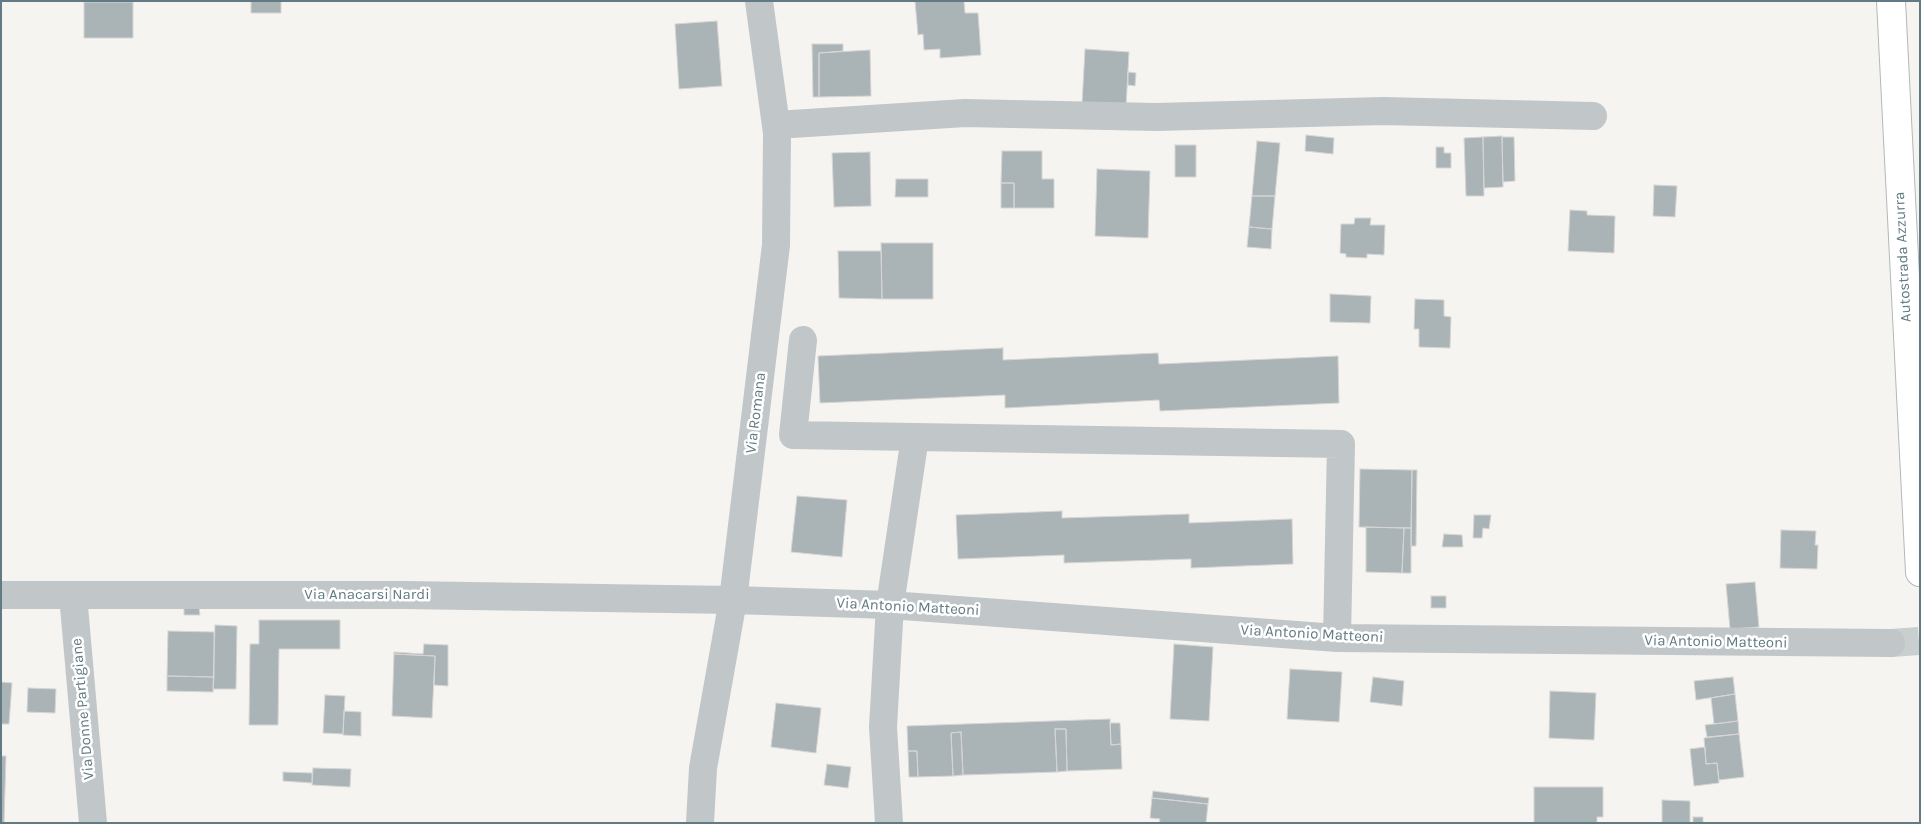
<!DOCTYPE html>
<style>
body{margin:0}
#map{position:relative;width:1921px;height:824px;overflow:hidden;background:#f5f4f0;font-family:Karla,sans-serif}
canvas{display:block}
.frame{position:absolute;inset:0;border:2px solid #617a83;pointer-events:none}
</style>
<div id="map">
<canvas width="1921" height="824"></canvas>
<div class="frame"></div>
</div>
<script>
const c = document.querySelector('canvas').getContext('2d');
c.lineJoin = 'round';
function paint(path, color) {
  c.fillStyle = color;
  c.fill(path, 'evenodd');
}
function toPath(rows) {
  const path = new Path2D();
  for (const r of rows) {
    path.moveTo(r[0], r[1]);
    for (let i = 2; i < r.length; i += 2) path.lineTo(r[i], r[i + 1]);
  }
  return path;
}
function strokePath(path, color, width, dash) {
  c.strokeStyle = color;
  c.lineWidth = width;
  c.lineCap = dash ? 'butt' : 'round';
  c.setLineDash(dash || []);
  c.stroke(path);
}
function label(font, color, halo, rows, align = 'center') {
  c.font = font + ' Karla,sans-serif';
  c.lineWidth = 5;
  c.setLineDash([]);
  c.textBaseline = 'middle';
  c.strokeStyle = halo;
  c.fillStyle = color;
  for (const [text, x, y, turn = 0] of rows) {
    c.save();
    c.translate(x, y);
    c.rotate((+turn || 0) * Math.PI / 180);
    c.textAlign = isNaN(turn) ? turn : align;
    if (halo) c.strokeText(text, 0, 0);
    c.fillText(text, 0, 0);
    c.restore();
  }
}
const building = toPath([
 [251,1,281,1,281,13,251,13,251,1],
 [915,1,964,1,965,13,978,13,981,55,940,58,940,49,924,50,923,34,918,35,915,1],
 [84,2,133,2,133,38,84,38,84,2],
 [717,21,722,86,679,89,675,24,717,21],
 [812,44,843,44,843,51,819,53,819,97,813,97,812,44],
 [1085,49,1129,52,1126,107,1082,104,1085,49],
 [870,50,871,96,819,97,819,53,870,50],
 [1128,72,1136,73,1135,86,1128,85,1128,72],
 [1306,135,1334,138,1333,154,1305,151,1306,135],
 [1502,136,1503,187,1484,188,1483,137,1502,136],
 [1483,137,1484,196,1466,196,1464,138,1483,137],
 [1502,137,1514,137,1515,181,1503,182,1502,137],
 [1257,141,1280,143,1275,196,1252,196,1257,141],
 [1175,145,1196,145,1196,177,1175,177,1175,145],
 [1436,147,1444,147,1444,153,1451,153,1451,168,1436,168,1436,147],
 [1002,151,1042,151,1042,179,1054,179,1054,208,1014,208,1014,183,1001,183,1002,151],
 [870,152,871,206,834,207,832,153,870,152],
 [1097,169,1150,171,1148,238,1095,236,1097,169],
 [896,179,928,179,928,197,895,197,896,179],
 [1001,183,1014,183,1014,208,1001,208,1001,183],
 [1654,185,1677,186,1675,217,1653,216,1654,185],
 [1252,196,1275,196,1272,229,1249,227,1252,196],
 [1570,210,1587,211,1587,215,1615,216,1614,253,1568,251,1570,210],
 [1355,218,1371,218,1370,225,1385,225,1384,255,1367,254,1367,258,1346,257,1346,254,1340,253,1341,224,1354,224,1355,218],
 [1249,227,1272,229,1271,249,1247,247,1249,227],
 [881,243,933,243,933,299,882,299,881,243],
 [838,251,881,251,882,299,839,298,838,251],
 [1330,294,1371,296,1370,323,1330,322,1330,294],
 [1415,299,1444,300,1444,316,1451,317,1450,348,1419,347,1419,329,1414,329,1415,299],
 [1003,348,1003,360,1158,353,1159,364,1338,356,1339,403,1160,411,1159,400,1005,408,1005,395,820,403,818,356,1003,348],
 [1360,469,1412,470,1411,528,1359,527,1360,469],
 [1412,470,1417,470,1416,546,1411,546,1412,470],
 [797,496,847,500,842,557,791,552,797,496],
 [1062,511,1062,518,1189,514,1189,523,1292,519,1293,564,1191,568,1191,559,1064,563,1064,555,958,559,956,515,1062,511],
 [1474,515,1491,515,1489,529,1483,528,1482,538,1473,538,1474,515],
 [1366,527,1404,528,1402,573,1366,572,1366,527],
 [1404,528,1411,528,1411,573,1402,573,1404,528],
 [1781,530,1816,531,1815,545,1818,545,1817,569,1780,568,1781,530],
 [1444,534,1462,535,1463,547,1442,547,1444,534],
 [1755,582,1759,627,1730,629,1726,584,1755,582],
 [1431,596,1446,596,1446,608,1431,608,1431,596],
 [184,606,199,607,200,615,184,615,184,606],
 [259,620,340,620,340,649,279,649,278,725,249,725,250,644,259,644,259,620],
 [215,625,237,626,236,689,213,689,215,625],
 [168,631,214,632,214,677,167,676,168,631],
 [424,644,448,645,448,686,434,685,435,656,394,654,394,652,423,654,424,644],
 [1174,644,1213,647,1209,721,1170,719,1174,644],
 [394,654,435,656,432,718,392,716,394,654],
 [1290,669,1342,672,1339,722,1287,719,1290,669],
 [167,676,214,677,213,692,167,691,167,676],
 [1373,677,1404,681,1402,706,1370,702,1373,677],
 [1733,677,1735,694,1696,700,1694,681,1733,677],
 [1,682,12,683,9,724,1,724,1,682],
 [28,688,56,689,55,713,27,712,28,688],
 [1550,691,1596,693,1594,740,1549,738,1550,691],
 [1735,694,1738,721,1714,724,1711,698,1735,694],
 [325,695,345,696,343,734,323,733,325,695],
 [776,703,821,708,816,753,771,747,776,703],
 [344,711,361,712,361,736,343,735,344,711],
 [1110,719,1111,745,1121,744,1122,769,1067,771,1066,729,1055,729,1057,772,963,775,961,732,951,733,953,776,918,777,917,751,908,751,907,726,1110,719],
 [1738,721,1739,734,1707,737,1705,725,1738,721],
 [1110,723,1120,723,1121,744,1111,745,1110,723],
 [1055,729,1066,729,1067,771,1057,772,1055,729],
 [961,732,963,775,953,776,951,733,961,732],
 [1739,734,1744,777,1719,780,1717,763,1706,764,1704,738,1739,734],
 [1705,747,1706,764,1717,763,1719,783,1694,786,1690,749,1705,747],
 [908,751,917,751,918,777,909,777,908,751],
 [1,756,6,756,4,823,1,823,1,756],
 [827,764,851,767,848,788,824,785,827,764],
 [313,768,351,769,350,787,312,785,313,768],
 [283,772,312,773,312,783,283,781,283,772],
 [1534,787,1603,787,1603,817,1597,817,1597,823,1534,823,1534,787],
 [1153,791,1209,798,1208,804,1152,798,1153,791],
 [1152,798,1208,804,1206,823,1159,823,1160,819,1150,818,1152,798],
 [1662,800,1690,801,1690,823,1662,823,1662,800],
 [1693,817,1703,817,1703,823,1693,823,1693,817]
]);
const minorTunnel = toPath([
 [1891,643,1920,641]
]);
const minor = toPath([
 [776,125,965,113,1156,117,1383,111,1593,116],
 [803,340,793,435,1341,444,1337,638],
 [1,595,404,595,733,600,890,605,1337,638,1891,643],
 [73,595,93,823],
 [700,823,703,768,733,600,776,245,777,133,759,1],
 [889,823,883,727,890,605,915,437]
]);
const highway = toPath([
 [1891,1,1920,572]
]);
const streetNames = [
 ["Autostrada Azzurra",1903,257,-93],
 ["Via Romana",756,413,-83],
 ["Via Anacarsi Nardi",367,595],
 ["Via Antonio Matteoni",908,607,3],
 ["Via Antonio Matteoni",1312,634,3],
 ["Via Antonio Matteoni",1716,642,1],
 ["Via Donne Partigiane",83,709,-95]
];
paint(building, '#aab4b7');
strokePath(building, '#d6d5d3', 1);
strokePath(minorTunnel, '#c9cfcf', 28, [28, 14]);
strokePath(highway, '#b3b8ba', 30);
strokePath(minor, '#c1c6c8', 28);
strokePath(highway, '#fff', 28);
label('15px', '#617a83', '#fff', streetNames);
</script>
